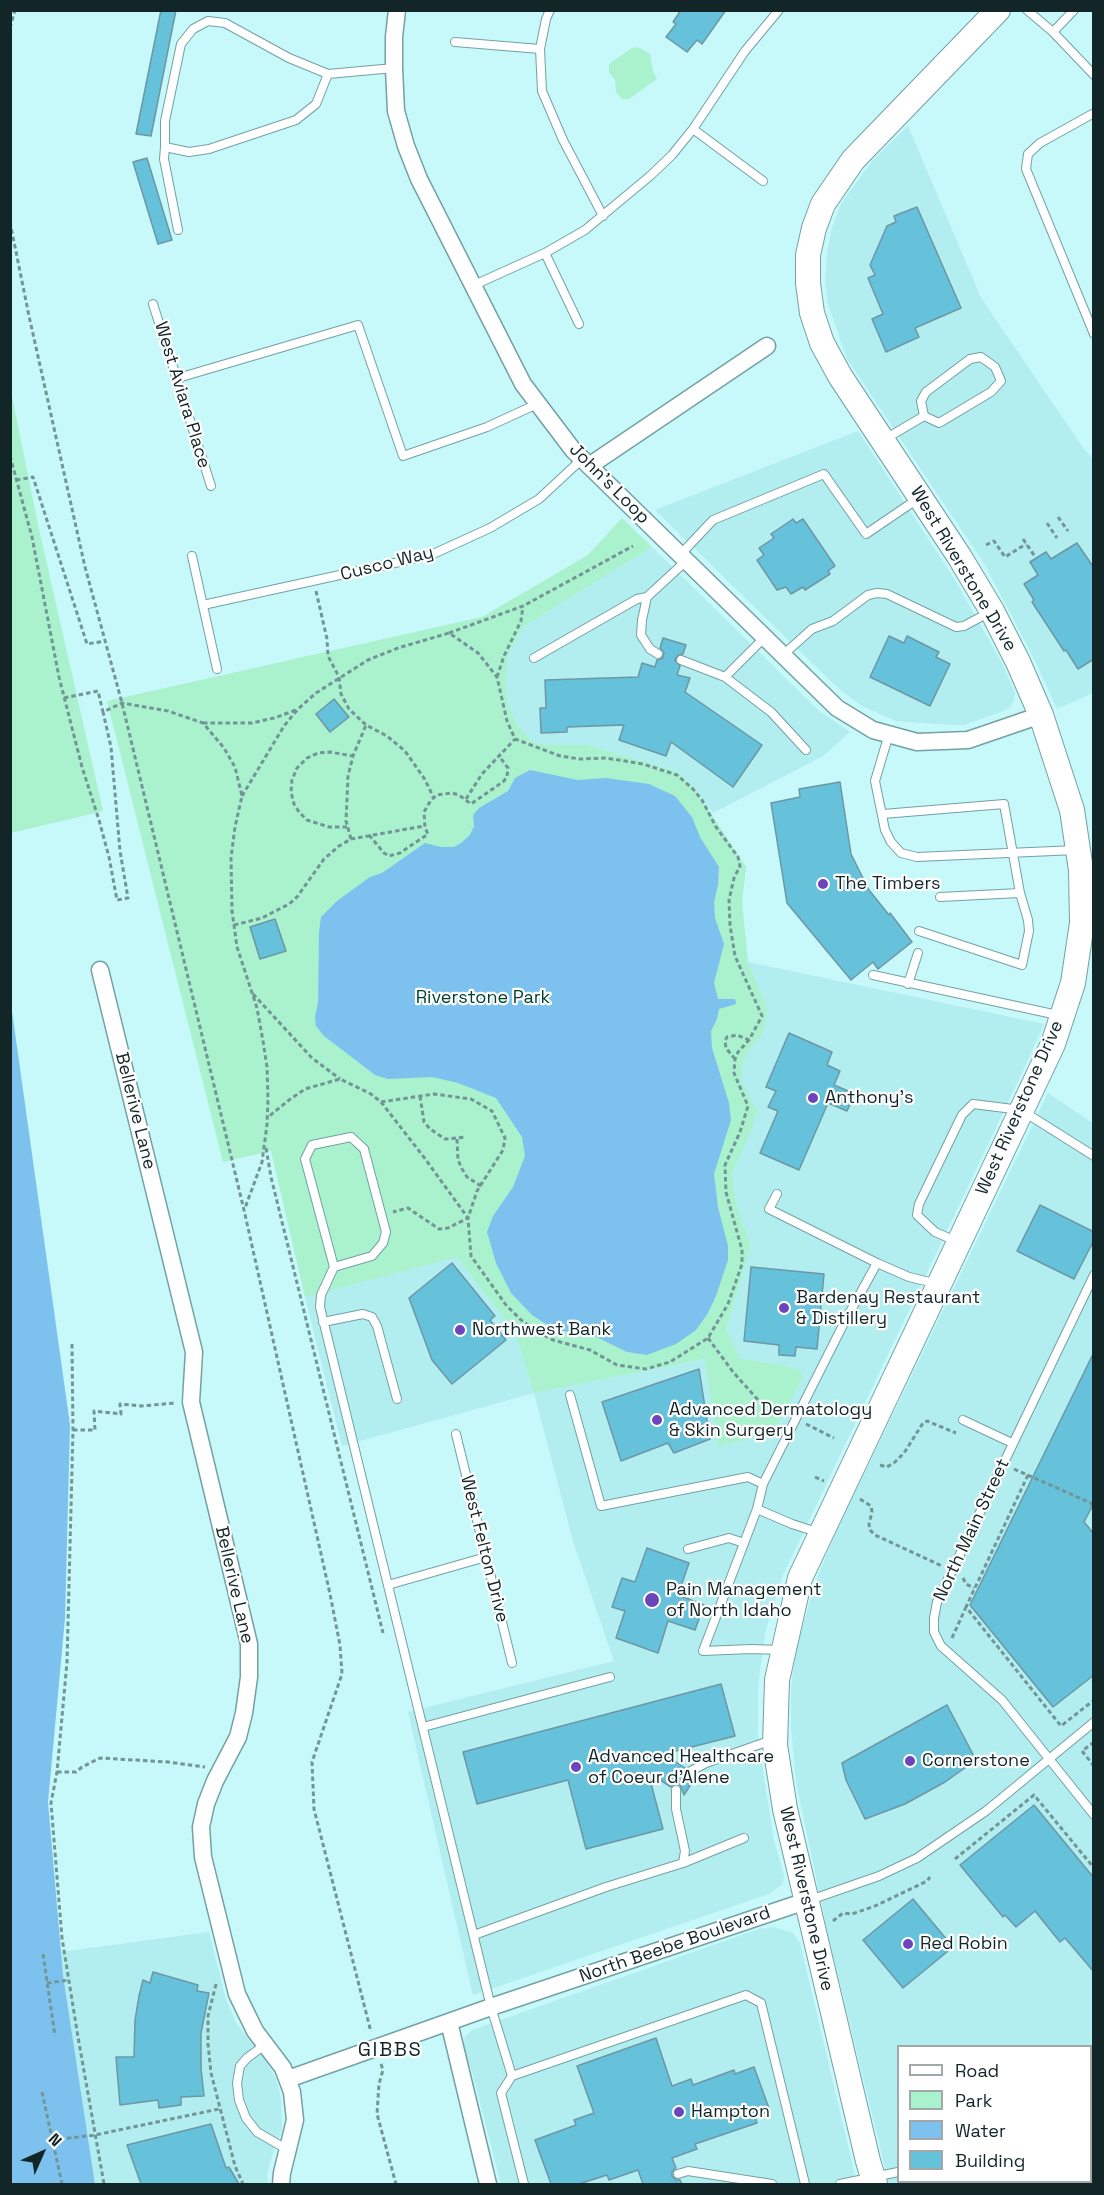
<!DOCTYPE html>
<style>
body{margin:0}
#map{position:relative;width:1104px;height:2195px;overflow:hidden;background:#c7f8fa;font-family:"Space Grotesk",sans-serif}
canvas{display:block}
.frame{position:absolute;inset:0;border:12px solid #132627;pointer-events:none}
.legend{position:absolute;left:897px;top:2045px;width:195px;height:138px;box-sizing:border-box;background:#fff;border:2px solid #a1a8a9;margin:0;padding:8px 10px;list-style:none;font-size:18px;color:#132627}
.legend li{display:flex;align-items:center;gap:12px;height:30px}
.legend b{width:30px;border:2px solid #a1a8a9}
.north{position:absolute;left:12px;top:2123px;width:60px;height:60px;-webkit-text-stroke:4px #fff;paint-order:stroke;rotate:45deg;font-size:16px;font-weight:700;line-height:24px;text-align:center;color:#132627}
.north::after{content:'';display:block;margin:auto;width:21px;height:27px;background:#132627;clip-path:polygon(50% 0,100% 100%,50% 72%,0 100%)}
</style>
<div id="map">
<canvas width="1104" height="2195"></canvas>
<div class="frame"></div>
<ul class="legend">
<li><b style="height:8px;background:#fff"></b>Road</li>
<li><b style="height:16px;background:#aaf1ce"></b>Park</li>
<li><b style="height:16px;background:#7dc2ee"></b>Water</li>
<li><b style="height:16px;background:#66c1db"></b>Building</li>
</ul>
<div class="north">N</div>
</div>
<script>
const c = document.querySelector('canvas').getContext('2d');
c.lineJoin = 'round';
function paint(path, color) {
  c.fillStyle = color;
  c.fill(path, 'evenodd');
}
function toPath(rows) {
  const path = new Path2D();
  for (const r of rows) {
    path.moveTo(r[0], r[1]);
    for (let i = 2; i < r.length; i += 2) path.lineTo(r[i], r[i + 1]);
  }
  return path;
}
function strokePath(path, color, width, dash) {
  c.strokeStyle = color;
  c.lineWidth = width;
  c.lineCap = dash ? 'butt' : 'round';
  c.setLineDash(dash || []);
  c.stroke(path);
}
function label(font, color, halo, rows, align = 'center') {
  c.font = font + ' "Space Grotesk",sans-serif';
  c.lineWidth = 4.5;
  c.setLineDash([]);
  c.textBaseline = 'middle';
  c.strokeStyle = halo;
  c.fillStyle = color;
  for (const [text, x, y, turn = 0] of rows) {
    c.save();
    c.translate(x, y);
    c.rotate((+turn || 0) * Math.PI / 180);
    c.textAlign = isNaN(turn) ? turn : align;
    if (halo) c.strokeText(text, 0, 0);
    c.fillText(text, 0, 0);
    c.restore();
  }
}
const built = toPath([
 [908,126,981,298,1084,449,1093,459,1093,693,1057,709,1036,663,985,565,847,359,828,304,825,281,827,253,832,228,841,204,872,161],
 [858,431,955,580,1002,663,1015,693,1014,701,1010,707,1003,711,964,725,934,724,896,721,862,706,838,688,812,663,655,510],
 [652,547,818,710,850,732,823,756,713,813,693,786,675,771,588,745,546,745,533,742,516,724,508,702,505,680,509,653,523,627],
 [748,962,1044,1024,1021,1075,783,1575,765,1633,758,1687,758,1733,765,1784,774,1841,784,1875,783,1884,769,1894,473,1995,408,1712,614,1661,573,1541,534,1393,342,1446,305,1297,457,1256,515,1332,534,1393,706,1359,718,1447,775,1432,803,1376,802,1373,790,1367,740,1358,726,1329,751,1246,736,1203,732,1173,754,1124,742,1082,742,1067,748,1051,763,1034,768,1011],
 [1048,1093,1094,1124,1093,2184,889,2184,828,1934,796,1782,791,1727,791,1687,796,1649,816,1580,838,1528],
 [898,2046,1090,2046,1090,2182,898,2182],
 [774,1927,793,1933,800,1943,857,2184,501,2184,473,2075,463,2045,465,2037,472,2030,759,1929],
 [209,1932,225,1996,236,2023,265,2060,276,2079,281,2098,282,2130,271,2159,267,2174,268,2184,95,2184,63,1975,61,1952]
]);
const green = toPath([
 [638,47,650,54,653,71,657,79,629,99,622,99,616,92,615,80,609,73,609,64,632,48],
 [10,387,39,529,103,811,11,833],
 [622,518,652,547,523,627,509,653,505,680,508,702,516,724,533,742,546,745,588,745,675,771,693,786,746,867,742,902,748,962,768,1011,763,1034,748,1051,742,1067,742,1082,756,1109,754,1124,732,1173,736,1203,751,1246,726,1329,740,1358,790,1367,800,1371,803,1376,775,1432,718,1447,705,1359,534,1393,515,1332,457,1257,305,1297,271,1151,223,1162,107,701,482,617,588,555]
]);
const water = toPath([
 [530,770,578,780,606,778,649,784,675,796,692,817,700,837,719,867,718,885,714,902,715,918,724,944,714,983,718,999,735,999,736,1004,719,1009,717,1019,711,1031,712,1048,729,1103,731,1120,714,1174,718,1207,728,1246,728,1260,716,1296,708,1313,696,1330,676,1344,647,1355,627,1352,592,1335,555,1330,532,1315,511,1293,496,1263,487,1232,493,1216,513,1187,525,1156,522,1137,496,1098,458,1083,432,1077,388,1079,375,1075,324,1036,316,1026,315,1017,318,1002,319,932,321,917,337,901,370,877,382,873,425,843,441,847,454,847,461,843,470,835,474,826,473,815,479,808,508,791,515,778],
 [10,997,70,1425,65,1618,48,1802,63,1975,95,2184,11,2184]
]);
const building = toPath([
 [161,10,176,10,151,136,136,134,161,10],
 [681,10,726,10,702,44,697,40,687,52,666,37,676,24,673,22,681,10],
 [147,158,172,240,158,244,133,162,147,158],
 [917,207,961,308,915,328,919,337,886,352,872,319,883,314,868,278,875,275,870,265,887,226,896,222,894,216,917,207],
 [793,519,796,523,803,519,835,566,828,571,830,574,805,590,803,587,791,594,786,587,777,590,757,560,764,555,759,548,774,538,771,534,793,519],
 [1077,543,1094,568,1094,659,1078,669,1066,650,1064,651,1032,602,1034,600,1024,584,1038,575,1030,562,1046,552,1051,559,1077,543],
 [889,636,904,643,907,636,939,652,936,657,950,664,930,706,870,677,889,636],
 [663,638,686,645,683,654,678,655,675,660,680,666,677,675,690,678,685,692,762,745,733,787,671,742,666,756,619,740,624,725,567,727,567,732,541,733,540,708,546,708,545,680,638,677,642,663,655,667,657,660,663,658,664,652,660,648,663,638],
 [334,699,349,717,330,732,316,714,334,699],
 [840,782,851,854,869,890,889,915,890,913,912,942,878,969,873,962,851,980,787,903,771,803,800,797,799,789,840,782],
 [275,919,286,951,260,959,250,927,275,919],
 [789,1033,832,1052,827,1065,840,1071,834,1085,855,1094,847,1111,828,1103,799,1170,760,1153,778,1111,768,1107,776,1091,766,1087,789,1033],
 [1040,1205,1094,1232,1094,1240,1074,1279,1017,1251,1040,1205],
 [452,1263,495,1316,490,1320,506,1340,452,1384,432,1360,409,1298,452,1263],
 [751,1267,824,1274,817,1349,796,1347,795,1356,779,1355,779,1345,744,1341,751,1267],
 [1094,1352,1094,1503,1084,1522,1094,1534,1094,1675,1053,1707,970,1605,1094,1352],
 [699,1369,710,1439,674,1453,668,1443,621,1461,602,1402,699,1369],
 [647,1548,689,1563,678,1595,704,1605,695,1630,668,1621,658,1653,616,1638,625,1611,612,1607,622,1578,635,1582,647,1548],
 [721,1684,735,1736,664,1754,685,1768,687,1776,696,1776,684,1795,680,1785,675,1784,671,1787,648,1772,663,1829,586,1849,568,1780,477,1804,463,1752,721,1684],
 [947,1705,976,1760,945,1782,905,1804,865,1819,846,1780,842,1763,947,1705],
 [1034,1805,1094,1878,1094,1972,1065,1938,1060,1942,1035,1911,1016,1927,1005,1915,1003,1917,960,1865,1034,1805],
 [913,1899,953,1947,903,1988,863,1940,913,1899],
 [153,1972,198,1985,197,1991,209,1993,201,2033,201,2068,204,2096,181,2097,181,2105,159,2108,158,2100,120,2105,116,2057,134,2057,135,2020,139,1996,143,1980,150,1983,153,1972],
 [656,2038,672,2086,691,2079,693,2085,734,2070,735,2074,754,2067,770,2111,755,2116,757,2123,695,2144,697,2149,672,2158,676,2168,672,2172,672,2176,676,2180,680,2180,682,2184,643,2184,638,2170,609,2180,607,2175,579,2184,551,2184,535,2140,576,2125,574,2120,594,2113,577,2066,656,2038],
 [211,2124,226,2168,229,2167,239,2184,141,2184,127,2145,211,2124]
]);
const path = toPath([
 [10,28,15,10],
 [10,222,29,316,85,567,122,703,244,1210,330,1594,340,1645,342,1674,312,1762,314,1809,371,2032],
 [10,456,32,537,59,677,82,767,99,820,109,857,117,900,128,898,120,851,111,747,103,712,122,703,168,711,203,723,224,748,235,767,242,796,235,827,231,858,232,911,237,947,257,1008,263,1041,267,1067,268,1099,267,1125,262,1162,245,1208],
 [16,480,33,477,87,644,105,641],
 [1058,517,1068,531],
 [1047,523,1057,538],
 [1023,539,1036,558],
 [986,545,994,541,1005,557,1026,544],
 [316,591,327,639,328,656,339,677,341,694,349,709,366,725,387,736,405,751,424,778,434,798],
 [449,633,523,606,633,546],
 [497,677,504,656,521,621,523,606],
 [64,698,98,691,103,712],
 [203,723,252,723,274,718,296,710],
 [242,796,284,726,298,709,316,693,368,660,398,648,449,633,478,653,497,677,507,721,515,739,560,756,580,759,606,758,643,764,677,775,693,789,702,800,716,827,738,857,740,866,734,878,729,900,730,925,735,956,762,1016,749,1040,738,1052,735,1059,734,1073,748,1106,740,1132,725,1165,726,1192,742,1250,742,1264,728,1304,708,1338,670,1362,646,1369,617,1365,590,1350,553,1340,538,1332,521,1320,506,1305,471,1256,468,1218,423,1156,381,1102,371,1094,340,1079,305,1089,289,1100,267,1118],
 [466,799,482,774,515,739],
 [347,827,329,827,307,820,299,812,294,804,291,792,292,780,297,768,307,758,318,753,330,752,353,756],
 [369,835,384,853,389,856,400,853,428,834,425,828,424,812,431,800,437,795,452,793,459,795,471,804,504,781,507,776,508,768,499,756],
 [351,839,346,821,348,776,353,756,366,725],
 [234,925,262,918,289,904,297,897,324,859,339,846,351,839,424,826],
 [253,994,312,1058,340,1079],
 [735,1059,726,1048,725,1041,727,1037,737,1035,749,1040],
 [420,1096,424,1122,430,1129,445,1139,466,1137],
 [381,1102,434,1094,471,1099,492,1111,505,1138,503,1150,477,1191,468,1218,448,1228,439,1229,408,1208,393,1212],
 [457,1139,458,1160,462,1169,467,1177,481,1186],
 [266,1148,271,1177,383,1633],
 [708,1338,733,1372,759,1401,784,1413],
 [72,1344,73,1430,67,1662,57,1772,51,1803,62,1938,78,2037,104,2184],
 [806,1424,834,1438],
 [73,1430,95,1430,94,1411,121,1414,120,1404,141,1406,176,1403],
 [880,1465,887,1467,895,1462,904,1453,923,1423,927,1421,956,1433],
 [1014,1469,1091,1503,1094,1510],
 [1028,1475,966,1607,1061,1726,1094,1700],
 [815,1477,824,1481],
 [860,1499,871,1506,872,1512,869,1524,870,1530,875,1535,942,1566],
 [963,1578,966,1584,974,1588],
 [952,1638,966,1607],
 [1094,1742,1082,1751,1094,1766],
 [57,1772,76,1772,82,1767,100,1758,168,1762,205,1767],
 [955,1859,1034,1795,1094,1868],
 [833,1921,843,1913,852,1914,875,1906,927,1881,930,1877],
 [43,1954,55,2036],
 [47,1983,69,1980],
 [216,1984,208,2016,208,2044,211,2073,235,2166,243,2184],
 [381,2064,383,2070,379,2084,377,2114,396,2184],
 [42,2092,62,2184],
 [52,2140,95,2135,219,2109]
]);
const lane = toPath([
 [550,10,546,19,540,49,542,91,563,140,603,216],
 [1027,10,1053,32,1094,75],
 [1053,32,1074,10],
 [455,42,540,49],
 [328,74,316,104,296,120,209,149,189,152,165,147,165,121,181,44,193,29,208,21,225,23,289,58,328,74,394,68],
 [1094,113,1040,143,1028,154,1026,169,1094,334],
 [693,129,763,181],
 [165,147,164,159,178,230],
 [545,253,579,324],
 [472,286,545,253,585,230,650,176,672,155,693,129,745,51,779,10],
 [153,304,211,486],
 [178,378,358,325,403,456,487,427,537,404],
 [885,439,924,416,939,423,991,392,1001,381,995,367,981,357,970,359,926,392,921,401,924,416],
 [680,555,713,520,824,474,866,534,919,498],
 [192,556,217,669],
 [203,605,431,555,490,528,539,499,582,459],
 [658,654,650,649,641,635,642,620,647,597,686,561],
 [783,655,812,629,833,621,868,595,877,593,887,594,956,627,964,626,990,612],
 [534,658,637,599,647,597],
 [681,660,725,677,765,637],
 [725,677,771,712,806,750],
 [889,734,875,781,885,830,891,842,901,853,917,857,1076,850],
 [883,814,1004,804,1020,893,1028,920,1029,931,1022,965,919,931],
 [940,897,1020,893],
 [873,975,1062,1016],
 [908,984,918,953],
 [777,1194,769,1209,877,1263],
 [958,1242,935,1232,917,1215,919,1204,962,1115,973,1104,1021,1110,1094,1156],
 [334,1267,372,1256,383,1243,386,1232,364,1149,351,1137,312,1145,305,1159,334,1267,321,1295,320,1307,491,2007,512,2076,746,1995,761,2003,805,2184],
 [1094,1275,937,1602,934,1618,934,1632,941,1646,1002,1700,1094,1815],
 [323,1322,363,1314,372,1317,377,1326,397,1399],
 [570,1395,601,1506,748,1477,763,1484],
 [963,1420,1012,1443],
 [456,1434,512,1663],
 [757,1509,703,1651,751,1649,782,1650],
 [820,1533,792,1524,757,1509,763,1484,844,1323,877,1263,909,1277,938,1284],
 [688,1549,729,1538,744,1543],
 [388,1585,486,1557],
 [423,1727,610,1677],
 [691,1771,706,1763,772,1740],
 [683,1863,744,1838],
 [810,1900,879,1876,917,1858,986,1811,1094,1722],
 [474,1935,606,1887,683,1863,685,1851,676,1809,676,1790],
 [266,2044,247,2058,240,2066,237,2083,239,2100,246,2118,257,2132,288,2150],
 [512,2076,501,2093,524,2184],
 [1090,2172,1094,2172],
 [678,2174,688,2171,772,2184],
 [840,2184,898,2172]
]);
const street = toPath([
 [397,10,394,37,394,68,396,111,406,146,419,179,523,384,573,450,837,708,873,730,917,742,968,740,1041,715],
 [589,466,767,346],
 [100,970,194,1352,191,1402,249,1644,249,1677,244,1713,238,1737,215,1781,206,1804,201,1827,203,1857,237,1994,255,2031,283,2068,292,2092,295,2120,282,2173,281,2184],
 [449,2022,488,2184],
 [288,2079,491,2007,806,1901]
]);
const secondary = toPath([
 [875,2184,868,2161,785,1809,775,1745,777,1680,800,1578,1053,1044,1073,983,1082,923,1081,870,1072,810,1041,715,1018,662,992,611,959,556,840,376,822,343,812,313,808,283,808,255,814,228,823,204,853,160,998,10]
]);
const markers = [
 [823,884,6,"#6c44bc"],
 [813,1098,6,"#6c44bc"],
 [784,1308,6,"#6c44bc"],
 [460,1330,6,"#6c44bc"],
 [657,1420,6,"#6c44bc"],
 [652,1600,8,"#6c44bc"],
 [910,1761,6,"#6c44bc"],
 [576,1767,6,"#6c44bc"],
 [908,1944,6,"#6c44bc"],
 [679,2112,6,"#6c44bc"]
];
const streetNames = [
 ["West Aviara Place",182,395,73],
 ["John's Loop",609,484,45],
 ["Cusco Way",387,564,-14],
 ["West Riverstone Drive",963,569,59],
 ["West Riverstone Drive",1020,1108,-66],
 ["Bellerive Lane",135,1111,76],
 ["North Main Street",972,1530,-65],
 ["West Felton Drive",484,1549,76],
 ["Bellerive Lane",234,1585,77],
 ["West Riverstone Drive",806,1899,77],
 ["North Beebe Boulevard",675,1945,-19]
];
const poiNames = [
 ["The Timbers",835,884],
 ["Anthony's",825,1098],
 ["Bardenay Restaurant",796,1298],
 ["& Distillery",796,1319],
 ["Northwest Bank",472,1330],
 ["Advanced Dermatology",669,1410],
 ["& Skin Surgery",669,1431],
 ["Pain Management",666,1590],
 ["of North Idaho",666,1611],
 ["Advanced Healthcare",588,1757],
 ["of Coeur d'Alene",588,1778],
 ["Cornerstone",922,1761],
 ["Red Robin",920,1944],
 ["Hampton",691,2112]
];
const parkNames = [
 ["Riverstone Park",483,998]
];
const neighbourhoodNames = [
 ["GIBBS",390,2051]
];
paint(built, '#b2edf0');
paint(green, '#aaf1ce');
paint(water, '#7dc2ee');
paint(building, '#66c1db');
strokePath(building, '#6d97a4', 1.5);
strokePath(lane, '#73a1a4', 10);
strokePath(street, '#73a1a4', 19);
strokePath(secondary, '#73a1a4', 26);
strokePath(path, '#729596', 3, [4.5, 3]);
strokePath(lane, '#fff', 8);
strokePath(street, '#fff', 16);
strokePath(secondary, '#fff', 24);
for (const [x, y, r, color] of markers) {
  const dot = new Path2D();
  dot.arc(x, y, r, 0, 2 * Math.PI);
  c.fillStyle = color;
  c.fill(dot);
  strokePath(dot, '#fff', 2);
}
label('18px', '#132627', '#fff', streetNames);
label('18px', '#132627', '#fff', poiNames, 'left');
label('18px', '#00422b', '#fff', parkNames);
c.letterSpacing = '1.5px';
label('20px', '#132627', '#fff', neighbourhoodNames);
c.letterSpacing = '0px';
</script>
